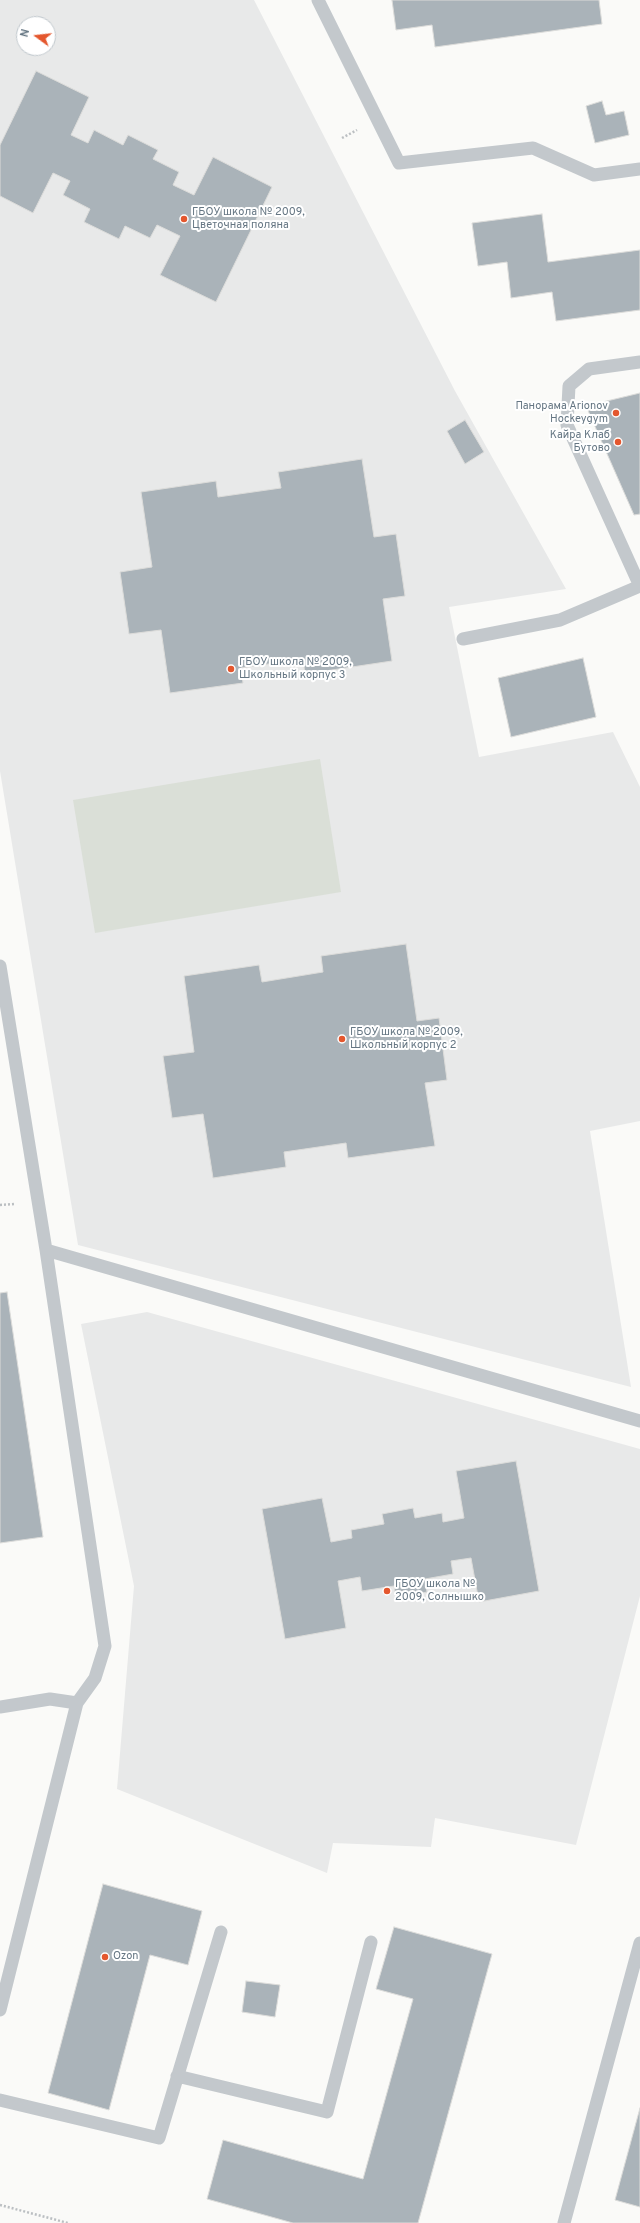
<!DOCTYPE html>
<meta charset="utf-8">
<style>
body{margin:0}
#map{position:relative;width:640px;height:2223px;overflow:hidden;background:#fafaf8;font-family:Overpass,sans-serif}
canvas{display:block}
.north{position:absolute;left:16px;top:16px;width:40px;height:40px;box-sizing:border-box;background:#fff;border:1px solid #c1c8cd;border-radius:50%;rotate:285deg;font-size:11px;font-weight:700;line-height:16px;text-align:center;color:#657683}
.north::after{content:'';display:block;margin:auto;width:14px;height:18px;background:#e4572e;clip-path:polygon(50% 0,100% 100%,50% 72%,0 100%)}
</style>
<div id="map">
<canvas width="640" height="2223"></canvas>
<div class="north">N</div>
</div>
<script>
const c = document.querySelector('canvas').getContext('2d');
c.lineJoin = 'round';
function paint(path, color) {
  c.fillStyle = color;
  c.fill(path, 'evenodd');
}
function toPath(rows) {
  const path = new Path2D();
  for (const r of rows) {
    path.moveTo(r[0], r[1]);
    for (let i = 2; i < r.length; i += 2) path.lineTo(r[i], r[i + 1]);
  }
  return path;
}
function strokePath(path, color, width, dash) {
  c.strokeStyle = color;
  c.lineWidth = width;
  c.lineCap = dash ? 'butt' : 'round';
  c.setLineDash(dash || []);
  c.stroke(path);
}
function label(font, color, halo, rows, align = 'center') {
  c.font = font + ' Overpass,sans-serif';
  c.lineWidth = 4;
  c.setLineDash([]);
  c.textBaseline = 'middle';
  c.strokeStyle = halo;
  c.fillStyle = color;
  for (const [text, x, y, turn = 0] of rows) {
    c.save();
    c.translate(x, y);
    c.rotate((+turn || 0) * Math.PI / 180);
    c.textAlign = isNaN(turn) ? turn : align;
    if (halo) c.strokeText(text, 0, 0);
    c.fillText(text, 0, 0);
    c.restore();
  }
}
const built = toPath([
 [0,0,254,0,455,391,566,589,449,607,479,757,613,732,640,787,640,1121,590,1131,631,1387,78,1245,0,771],
 [24,24,48,24,48,48,24,48],
 [147,1312,640,1449,640,1596,576,1845,435,1818,431,1847,333,1843,327,1873,117,1789,134,1586,81,1324]
]);
const green = toPath([
 [320,759,341,892,95,933,73,800]
]);
const building = toPath([
 [392,0,599,0,602,24,435,47,432,25,396,30,392,0],
 [36,71,89,97,71,135,88,143,94,130,123,145,128,135,158,150,153,159,179,172,173,185,194,195,213,157,272,187,216,302,160,275,180,236,157,225,150,238,125,226,119,239,84,222,90,209,63,195,70,181,53,173,33,213,0,196,0,145,36,71],
 [602,101,606,115,624,111,629,135,595,143,586,106,602,101],
 [542,214,548,262,640,250,640,310,556,321,552,292,511,298,507,262,478,266,472,223,542,214],
 [640,393,640,514,634,515,586,406,640,393],
 [465,420,484,452,465,464,447,431,465,420],
 [362,459,374,537,396,534,405,596,383,599,392,661,305,674,303,659,241,668,243,683,170,693,161,630,129,634,120,572,152,567,141,492,216,481,218,497,281,488,278,472,362,459],
 [583,658,596,717,511,737,498,678,583,658],
 [406,944,417,1021,439,1018,447,1080,425,1083,435,1146,348,1158,346,1143,284,1152,286,1167,213,1178,203,1114,172,1118,163,1056,194,1052,184,976,259,965,262,982,323,972,321,956,406,944],
 [7,1292,43,1537,0,1543,0,1293,7,1292],
 [516,1461,539,1591,479,1602,471,1558,451,1561,453,1574,425,1579,427,1592,396,1598,394,1586,362,1591,360,1577,338,1581,346,1628,285,1639,262,1509,322,1498,331,1542,352,1538,351,1530,384,1524,382,1514,413,1508,415,1518,442,1513,443,1522,464,1518,456,1471,516,1461],
 [103,1884,202,1911,188,1965,150,1955,109,2110,48,2093,103,1884],
 [394,1927,492,1954,418,2223,293,2223,207,2199,223,2140,363,2179,413,1999,376,1989,394,1927],
 [246,1981,280,1985,275,2017,242,2012,246,1981],
 [640,2108,640,2207,615,2200,640,2108]
]);
const path = toPath([
 [342,138,357,130],
 [0,1205,15,1204],
 [0,2205,68,2223]
]);
const lane = toPath([
 [318,0,399,163,533,148,594,175,640,169],
 [640,362,589,369,569,386,567,425,640,586],
 [463,639,560,620,640,586],
 [0,966,46,1250,105,1646,95,1678,77,1703,0,2010],
 [46,1250,640,1421],
 [0,1707,50,1699,77,1703],
 [177,2076,327,2112,371,1942],
 [0,2100,159,2138,221,1932],
 [564,2223,640,1943]
]);
const markers = [
 [184,219,4,"#e4572e"],
 [616,413,4,"#e4572e"],
 [618,442,4,"#e4572e"],
 [231,669,4,"#e4572e"],
 [342,1039,4,"#e4572e"],
 [387,1591,4,"#e4572e"],
 [105,1957,4,"#e4572e"]
];
const poiNames = [
 ["ГБОУ школа № 2009,",192,213],
 ["Цветочная поляна",192,226],
 ["Панорама Arionov",608,407,"right"],
 ["Hockeygym",608,420,"right"],
 ["Кайра Клаб",610,436,"right"],
 ["Бутово",610,449,"right"],
 ["ГБОУ школа № 2009,",239,663],
 ["Школьный корпус 3",239,676],
 ["ГБОУ школа № 2009,",350,1033],
 ["Школьный корпус 2",350,1046],
 ["ГБОУ школа №",395,1585],
 ["2009, Солнышко",395,1598],
 ["Ozon",113,1957]
];
paint(built, '#e8e9e9');
paint(green, '#dadfd7');
paint(building, '#aab3b9');
strokePath(building, '#dcdcda', 1);
strokePath(path, '#bbbfc2', 2.5, [2, 2]);
strokePath(lane, '#c3c8cc', 13);
for (const [x, y, r, color] of markers) {
  const dot = new Path2D();
  dot.arc(x, y, r, 0, 2 * Math.PI);
  c.fillStyle = color;
  c.fill(dot);
  strokePath(dot, '#fff', 1.5);
}
label('11px', '#657683', '#fff', poiNames, 'left');
</script>
